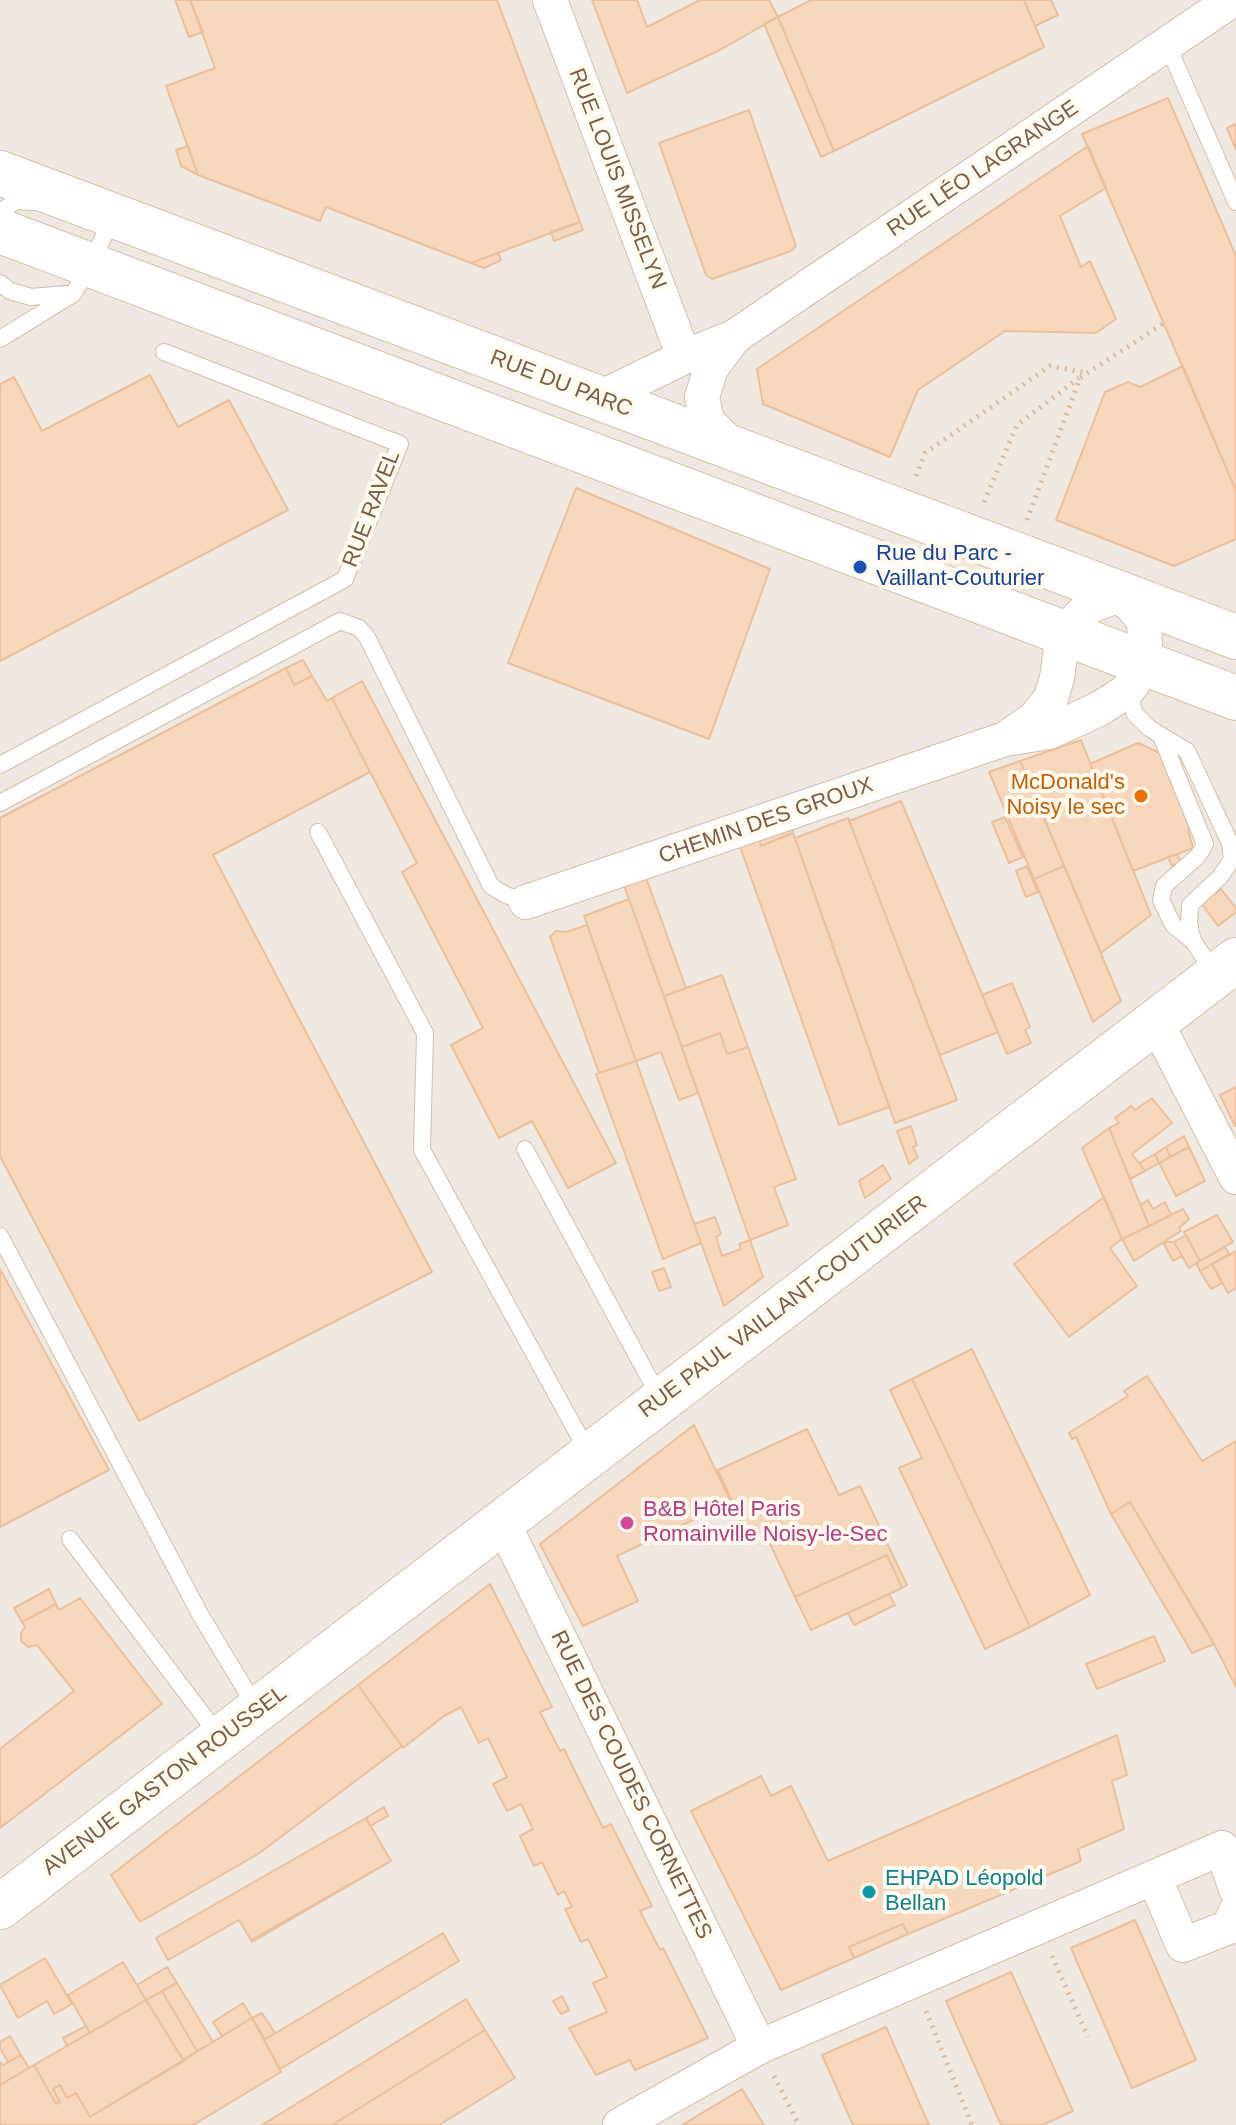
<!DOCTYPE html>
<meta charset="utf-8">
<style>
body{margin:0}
canvas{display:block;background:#fef7e6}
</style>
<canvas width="1236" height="2125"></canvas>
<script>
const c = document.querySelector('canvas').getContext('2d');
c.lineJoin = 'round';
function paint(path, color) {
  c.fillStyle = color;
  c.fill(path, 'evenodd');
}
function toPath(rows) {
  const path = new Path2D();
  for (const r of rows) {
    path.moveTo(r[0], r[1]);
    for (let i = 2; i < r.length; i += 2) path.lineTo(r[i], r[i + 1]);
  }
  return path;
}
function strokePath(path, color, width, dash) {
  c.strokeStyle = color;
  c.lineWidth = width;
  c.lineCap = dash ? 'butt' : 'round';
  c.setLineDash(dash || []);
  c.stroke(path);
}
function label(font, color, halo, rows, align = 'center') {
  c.font = font + ' Helvetica,sans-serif';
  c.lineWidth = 8;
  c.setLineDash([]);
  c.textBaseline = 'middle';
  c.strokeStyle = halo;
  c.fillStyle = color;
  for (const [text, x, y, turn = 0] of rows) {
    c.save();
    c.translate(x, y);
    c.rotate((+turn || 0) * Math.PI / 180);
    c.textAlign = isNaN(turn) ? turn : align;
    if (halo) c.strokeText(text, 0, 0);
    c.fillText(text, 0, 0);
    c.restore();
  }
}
const industrial = toPath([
 [0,0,1236,0,1236,2125,0,2125]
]);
const building = toPath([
 [175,0,190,0,203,32,189,37,175,0],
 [190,0,497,0,580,222,471,263,326,207,320,221,198,175,166,86,215,68,190,0],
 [592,0,637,0,647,27,700,0,769,0,778,17,718,51,627,93,592,0],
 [811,0,1024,0,1044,47,834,151,778,17,811,0],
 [1024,0,1051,0,1058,15,1035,26,1024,0],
 [778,17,834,151,821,157,764,24,778,17],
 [1168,98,1236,256,1236,491,1082,134,1168,98],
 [749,110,796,246,791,251,712,279,706,275,659,143,749,110],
 [1236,124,1236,150,1227,128,1236,124],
 [188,146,198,175,181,166,176,150,188,146],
 [1088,146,1106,188,1060,216,1081,267,1090,261,1116,319,1096,333,1005,331,918,390,890,457,763,404,757,369,1088,146],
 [580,222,583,230,554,241,551,232,580,222],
 [498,253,501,260,484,268,471,263,498,253],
 [1183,366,1236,491,1236,539,1174,566,1056,520,1105,392,1128,382,1140,387,1183,366],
 [150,375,178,427,229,400,288,510,0,661,0,384,14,377,42,431,150,375],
 [576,488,770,569,709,739,508,663,576,488],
 [303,660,312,676,294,685,286,668,303,660],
 [286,668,294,685,312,676,327,701,332,698,370,772,213,855,432,1272,139,1421,0,1156,0,818,286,668],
 [362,681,616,1163,568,1188,532,1121,499,1138,451,1045,483,1028,402,872,417,863,332,698,362,681],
 [1081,740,1151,915,1101,953,1020,761,1081,740],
 [1138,743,1162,754,1190,829,1188,830,1193,848,1133,871,1090,764,1138,743],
 [1020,761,1064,866,1034,879,989,772,1020,761],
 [901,801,998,1032,940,1055,849,821,901,801],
 [1005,817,1023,857,1009,863,992,822,1005,817],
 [848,818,957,1100,895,1123,795,838,848,818],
 [790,824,793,833,761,846,757,835,790,824],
 [793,833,889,1107,839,1125,738,841,757,835,761,846,793,833],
 [1178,854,1180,862,1172,866,1168,857,1178,854],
 [1027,866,1038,892,1026,897,1016,871,1027,866],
 [1064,866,1121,1001,1093,1022,1034,879,1064,866],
 [644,872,686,988,664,996,622,880,644,872],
 [1221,889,1236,908,1236,912,1218,926,1202,904,1221,889],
 [629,899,698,1093,679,1100,661,1052,636,1061,584,916,629,899],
 [587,925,636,1061,599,1073,550,937,556,931,566,932,587,925],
 [722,975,748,1047,727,1054,720,1033,682,1047,664,996,722,975],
 [1012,983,1030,1027,1025,1030,1031,1043,1007,1054,982,995,1012,983],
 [720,1033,727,1054,748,1047,796,1179,774,1187,788,1225,750,1240,682,1047,720,1033],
 [636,1061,701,1243,663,1259,596,1074,636,1061],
 [1236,1087,1236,1125,1235,1126,1220,1095,1236,1087],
 [1152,1098,1172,1123,1132,1154,1145,1171,1130,1179,1109,1128,1119,1123,1115,1118,1131,1106,1135,1110,1152,1098],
 [911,1126,917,1145,913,1147,918,1157,909,1164,897,1131,911,1126],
 [1109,1128,1149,1226,1122,1239,1082,1148,1109,1128],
 [1184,1136,1189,1147,1170,1157,1166,1147,1184,1136],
 [1166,1147,1170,1157,1159,1163,1155,1154,1166,1147],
 [1189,1147,1205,1181,1176,1196,1159,1163,1189,1147],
 [1155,1154,1159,1163,1145,1171,1139,1163,1155,1154],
 [883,1165,891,1179,865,1198,859,1181,883,1165],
 [1104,1197,1122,1239,1110,1248,1137,1286,1069,1337,1014,1264,1104,1197],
 [1148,1200,1153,1209,1165,1202,1171,1215,1149,1226,1141,1205,1148,1200],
 [1183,1209,1189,1219,1179,1228,1181,1231,1134,1261,1122,1239,1183,1209],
 [1217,1215,1233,1242,1200,1261,1184,1232,1217,1215],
 [715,1217,721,1234,716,1237,722,1256,741,1249,739,1244,750,1240,763,1277,724,1306,694,1224,715,1217],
 [1186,1235,1200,1261,1189,1268,1174,1242,1186,1235],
 [1167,1242,1174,1242,1182,1256,1173,1261,1164,1244,1167,1242],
 [1225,1247,1229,1254,1200,1271,1196,1263,1225,1247],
 [1236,1251,1236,1288,1228,1293,1212,1264,1236,1251],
 [1212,1264,1222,1283,1211,1289,1200,1271,1212,1264],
 [664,1268,671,1287,659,1291,652,1272,664,1268],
 [0,1269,109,1470,0,1527,0,1269],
 [972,1349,1090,1595,1030,1627,912,1379,972,1349],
 [1147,1376,1202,1461,1236,1441,1236,1687,1214,1644,1130,1502,1111,1514,1076,1437,1072,1439,1069,1433,1128,1396,1124,1391,1147,1376],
 [912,1379,1030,1627,985,1649,899,1468,922,1458,890,1390,912,1379],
 [694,1425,731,1502,617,1556,638,1601,583,1626,540,1544,694,1425],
 [807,1429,839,1495,860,1486,907,1585,902,1588,887,1555,795,1597,764,1531,748,1538,718,1470,807,1429],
 [1130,1502,1204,1626,1214,1644,1192,1653,1111,1514,1130,1502],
 [887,1555,902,1588,811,1630,795,1597,887,1555],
 [490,1584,552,1707,540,1712,560,1751,564,1749,603,1828,611,1824,652,1906,640,1911,660,1950,663,1948,708,2038,635,2070,630,2060,596,2075,569,2028,607,2012,593,1983,607,1977,588,1939,581,1942,565,1909,572,1907,564,1891,558,1895,542,1862,534,1866,520,1836,533,1829,521,1804,507,1811,493,1784,507,1777,488,1738,479,1743,461,1707,444,1716,403,1748,358,1685,490,1584],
 [49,1589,56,1604,22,1622,14,1608,49,1589],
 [889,1594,895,1605,854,1625,848,1613,889,1594],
 [80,1598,162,1704,0,1828,0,1749,74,1691,37,1645,28,1647,21,1641,21,1633,25,1627,22,1622,56,1604,59,1610,80,1598],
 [1154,1636,1165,1661,1097,1689,1086,1664,1154,1636],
 [358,1685,402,1746,258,1854,140,1922,111,1875,358,1685],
 [1117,1735,1127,1775,1112,1781,1124,1829,1078,1849,1081,1861,908,1934,903,1924,849,1947,854,1958,781,1990,691,1811,761,1776,771,1796,791,1786,828,1861,1117,1735],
 [384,1807,388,1816,370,1826,366,1818,384,1807],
 [366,1818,391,1861,251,1940,239,1920,168,1960,156,1938,366,1818],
 [391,1861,252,1942,251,1940,391,1861],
 [1135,1920,1196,2060,1132,2088,1071,1948,1135,1920],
 [903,1924,908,1934,854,1958,849,1947,903,1924],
 [443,1933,459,1961,280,2069,264,2040,443,1933],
 [45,1958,72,2004,54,2014,47,2001,18,2018,0,1985,45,1958],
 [123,1962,146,2000,90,2033,68,1995,123,1962],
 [167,1967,177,1983,146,2000,137,1985,167,1967],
 [1011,1972,1073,2111,1043,2125,1001,2125,946,2001,1011,1972],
 [177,1983,213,2042,197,2051,162,1991,177,1983],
 [162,1991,197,2051,183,2060,146,2000,162,1991],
 [562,1996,569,2010,561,2014,553,2001,562,1996],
 [466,1999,485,2030,332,2125,262,2125,466,1999],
 [146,2000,184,2061,90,2117,76,2093,67,2098,60,2085,53,2089,60,2102,56,2104,34,2065,146,2000],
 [243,2003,252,2018,222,2036,213,2022,243,2003],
 [262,2013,275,2033,265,2039,252,2018,262,2013],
 [252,2018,281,2072,193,2125,0,2125,0,2085,34,2065,56,2104,60,2102,53,2089,60,2085,67,2098,76,2093,90,2117,252,2018],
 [86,2026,90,2033,67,2046,63,2038,86,2026],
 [886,2027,929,2125,853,2125,822,2055,886,2027],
 [485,2030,515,2078,439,2125,332,2125,485,2030],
 [10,2036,21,2055,8,2062,0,2048,0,2042,10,2036],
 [21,2055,29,2068,0,2085,0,2062,3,2065,21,2055],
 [742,2089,764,2125,682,2125,742,2089]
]);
const path = toPath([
 [916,476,925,453,1050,366,1087,373],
 [984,502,1017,425,1079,378],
 [1027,520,1080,378,1164,323],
 [1052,1956,1088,2037],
 [926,2011,972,2125],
 [774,2076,799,2125]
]);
const service = toPath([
 [1167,44,1236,202],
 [0,212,16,201,34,202],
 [0,283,10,291,31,297,67,294],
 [0,339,73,294,90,265,112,219],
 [1127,691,1135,714,1149,728,1187,751,1230,843,1232,859,1220,877,1190,905,1189,924,1193,941,1215,974],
 [1161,736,1205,844,1198,856,1164,886,1161,900,1173,925,1193,941],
 [0,765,345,579,400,444,164,352],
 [0,803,340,621,359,628,367,637,491,886,506,895,526,902],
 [318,832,425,1033,422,1150,589,1454],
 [525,1149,661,1400],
 [0,1236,201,1616,257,1709],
 [70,1539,219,1736]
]);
const minor = toPath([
 [550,0,684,357],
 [734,337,711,368,702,397,707,421,734,448],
 [600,398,684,357,734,337,1232,0],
 [526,902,1005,739,1049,732,1099,709,1127,691,1146,665,1144,621,1122,594,1090,606,1063,633,1057,678,1051,698,1034,719,1005,739],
 [1156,1022,1236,1177],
 [503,1523,759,2047],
 [1154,1877,1183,1945,1229,1927,1236,1911],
 [620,2125,759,2047,1222,1848,1236,1889]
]);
const secondary = toPath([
 [0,173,1236,637],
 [0,231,1236,698],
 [0,1907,1236,960]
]);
const markers = [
 [860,567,8,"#1a4fb4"],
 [1141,796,8,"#e8710a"],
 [627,1523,8,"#d1479c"],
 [869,1892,8,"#0f9aa8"]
];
const streetNames = [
 ["RUE LÉO LAGRANGE",983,169,-34],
 ["RUE LOUIS MISSELYN",617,179,69],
 ["RUE DU PARC",561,384,21],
 ["RUE RAVEL",372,509,-69],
 ["CHEMIN DES GROUX",766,821,-19],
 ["RUE PAUL VAILLANT-COUTURIER",783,1307,-37],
 ["AVENUE GASTON ROUSSEL",165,1781,-37],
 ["RUE DES COUDES CORNETTES",631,1785,64]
];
const transitNames = [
 ["Rue du Parc -",876,554],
 ["Vaillant-Couturier",876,579]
];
const foodNames = [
 ["McDonald's",1125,783],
 ["Noisy le sec",1125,808]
];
const hotelNames = [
 ["B&B Hôtel Paris",643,1510],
 ["Romainville Noisy-le-Sec",643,1535]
];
const cultureNames = [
 ["EHPAD Léopold",885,1879],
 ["Bellan",885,1904]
];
paint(industrial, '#eee8e0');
paint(building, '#f6d7bb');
strokePath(building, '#ebbf9a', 2);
strokePath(service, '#d2bfaa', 18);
strokePath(minor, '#d2bfaa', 36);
strokePath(secondary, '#d5c0a8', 46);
strokePath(path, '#dcba9d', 5, [2, 6]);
strokePath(service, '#fff', 16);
strokePath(minor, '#fff', 34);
strokePath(secondary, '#fff', 44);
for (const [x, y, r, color] of markers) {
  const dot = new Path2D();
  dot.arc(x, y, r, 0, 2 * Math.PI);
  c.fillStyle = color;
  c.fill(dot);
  strokePath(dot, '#fffaee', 3);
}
label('22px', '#7b5e48', '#fffaee', streetNames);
label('22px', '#164399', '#fffaee', transitNames, 'left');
label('22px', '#c56008', '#fffaee', foodNames, 'right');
label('22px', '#b23c85', '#fffaee', hotelNames, 'left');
label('22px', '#0d838f', '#fffaee', cultureNames, 'left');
</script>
